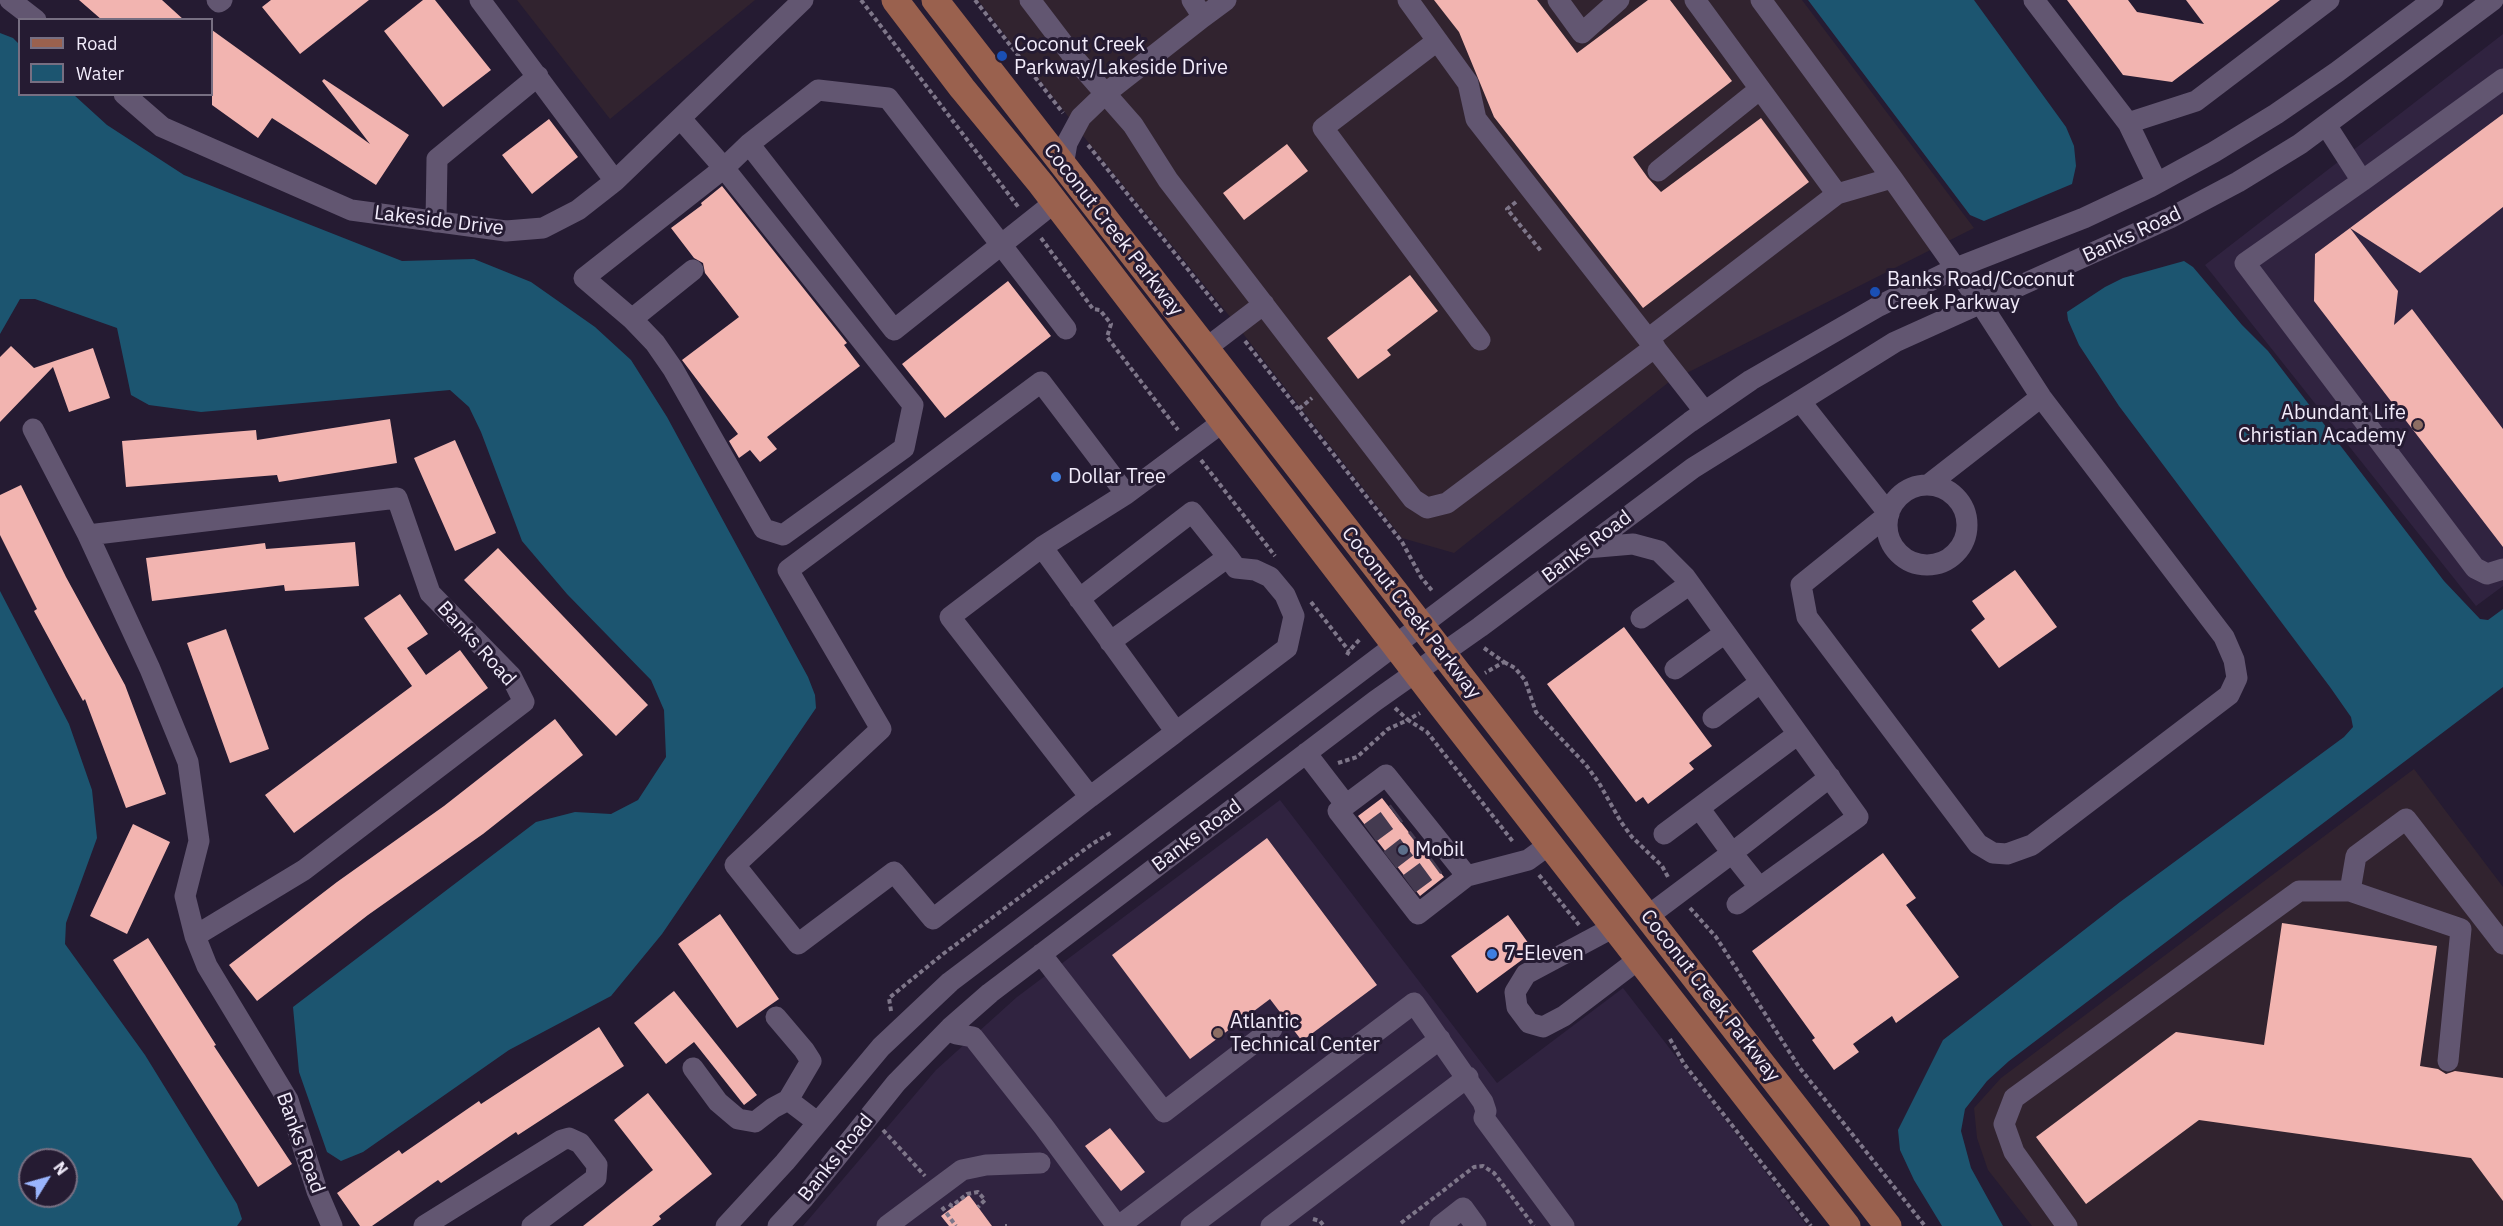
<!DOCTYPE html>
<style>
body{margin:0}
#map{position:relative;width:2503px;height:1226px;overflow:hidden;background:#251b32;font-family:"IBM Plex Sans",sans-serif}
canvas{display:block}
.legend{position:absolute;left:18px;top:18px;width:195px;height:78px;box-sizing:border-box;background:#251b32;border:2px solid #776f82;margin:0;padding:8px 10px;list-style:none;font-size:18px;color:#f2ecfb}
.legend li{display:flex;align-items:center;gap:12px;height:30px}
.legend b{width:30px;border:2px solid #776f82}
.north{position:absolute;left:18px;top:1148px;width:60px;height:60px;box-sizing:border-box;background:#251b32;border:2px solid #776f82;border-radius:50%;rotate:53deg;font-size:16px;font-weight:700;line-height:24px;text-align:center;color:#f2ecfb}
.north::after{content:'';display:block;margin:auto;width:21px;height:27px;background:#9ab5fd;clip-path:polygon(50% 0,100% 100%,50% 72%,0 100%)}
</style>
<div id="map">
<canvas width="2503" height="1226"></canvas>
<ul class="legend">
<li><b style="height:8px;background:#9a614e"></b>Road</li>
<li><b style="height:16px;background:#1c5570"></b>Water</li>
</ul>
<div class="north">N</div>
</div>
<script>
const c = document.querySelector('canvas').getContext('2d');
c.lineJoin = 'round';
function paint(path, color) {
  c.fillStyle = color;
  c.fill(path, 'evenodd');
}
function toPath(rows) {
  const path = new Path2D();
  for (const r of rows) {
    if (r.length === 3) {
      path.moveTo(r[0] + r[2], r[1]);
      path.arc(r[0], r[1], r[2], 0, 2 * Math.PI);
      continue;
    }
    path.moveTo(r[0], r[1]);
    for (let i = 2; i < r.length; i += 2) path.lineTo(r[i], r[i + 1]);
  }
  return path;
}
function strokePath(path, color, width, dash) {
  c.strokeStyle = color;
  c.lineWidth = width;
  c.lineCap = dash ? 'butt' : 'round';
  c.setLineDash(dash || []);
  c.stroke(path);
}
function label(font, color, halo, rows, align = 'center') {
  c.font = font + ' "IBM Plex Sans",sans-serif';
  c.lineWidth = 6;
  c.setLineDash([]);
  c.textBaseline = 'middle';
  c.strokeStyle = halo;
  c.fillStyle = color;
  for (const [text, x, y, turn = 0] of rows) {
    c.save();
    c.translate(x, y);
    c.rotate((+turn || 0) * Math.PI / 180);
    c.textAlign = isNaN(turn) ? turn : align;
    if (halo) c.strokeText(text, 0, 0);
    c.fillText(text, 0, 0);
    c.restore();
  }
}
const commercial = toPath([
 [517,0,755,0,610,119],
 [978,0,1802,0,1974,228,1669,382,1454,553,1402,538,1227,313,1084,137],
 [2414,769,2503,887,2503,1226,2032,1226,1988,1170,1977,1138,1974,1108,2001,1078]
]);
const built = toPath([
 [2503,34,2503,586,2476,606,2205,265],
 [1280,800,1497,1083,1623,988,1807,1226,803,1226,936,1070,1017,997]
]);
const water = toPath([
 [1808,0,1974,0,2066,127,2074,146,2076,166,2072,184,1984,221,1970,215],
 [0,33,13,38,19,44,20,94,74,95,107,125,184,175,402,261,474,259,531,282,595,327,631,360,667,417,808,677,815,695,816,708,662,934,611,996,509,1050,363,1152,341,1161,327,1152,299,1072,293,1007,536,822,575,812,611,814,638,800,666,757,664,710,651,680,567,594,522,541,481,432,469,407,450,390,201,412,149,405,131,395,117,328,35,299,20,299,0,334],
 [2184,261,2193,267,2242,325,2268,351,2444,581,2480,619,2488,620,2503,609,2503,687,2009,1061,1987,1081,1965,1109,1961,1131,1971,1168,2003,1226,1942,1226,1914,1180,1900,1150,1898,1130,1943,1040,2120,902,2344,737,2353,727,2351,717,2330,687,2119,406,2079,345,2068,320,2067,312,2105,287,2123,278],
 [0,591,69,724,92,790,97,838,66,923,65,944,145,1055,237,1204,242,1219,237,1226,0,1226],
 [30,1160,66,1160,66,1196,30,1196]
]);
const building = toPath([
 [79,0,162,0,184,20,102,20],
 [271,0,369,0,300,54,262,7],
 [423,0,435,0,491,70,443,107,384,31],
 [1434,0,1537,0,1577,53,1648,0,1670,0,1732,81,1633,157,1648,178,1661,192,1761,118,1809,182,1643,308,1494,117,1459,32],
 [2067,0,2128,0,2137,12,2204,24,2186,0,2280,0,2172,82,2123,75],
 [212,30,370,144,322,81,324,79,409,135,376,185,272,118,258,138,212,105],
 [2503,114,2503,207,2420,273,2350,228],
 [549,119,578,157,532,194,502,155],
 [1287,144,1308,171,1244,220,1223,193],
 [722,186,847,343,844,345,860,366,767,437,777,449,760,462,750,450,739,458,729,441,738,434,682,360,739,317,705,273,703,263,694,258,671,228,702,205,701,203],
 [2350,228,2398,291,2394,325,2412,309,2503,429,2503,547,2314,301,2315,254],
 [1410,275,1438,311,1387,350,1391,355,1358,379,1327,338],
 [1008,281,1051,336,945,418,902,364],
 [11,346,34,368,93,348,110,398,69,412,53,367,0,422,0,357],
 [390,419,397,463,279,482,277,475,126,487,122,441,256,430,257,440],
 [455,440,496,533,455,551,414,458],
 [21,485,66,577,125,685,166,794,126,808,85,699,83,701,34,611,37,609,0,535,0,495],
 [355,542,359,586,285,591,284,585,152,601,146,558,265,543,266,549],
 [498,548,648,705,616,736,464,580],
 [2015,570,2057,627,1999,668,1971,630,1985,619,1972,601],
 [400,594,428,634,407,648,426,675,460,650,488,688,294,833,265,795,412,686,364,618],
 [1624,627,1712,746,1689,763,1694,769,1648,804,1643,797,1636,802,1547,684],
 [226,629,269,749,230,763,187,643],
 [555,719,583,755,483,834,368,915,257,1001,229,965,337,882,444,806],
 [1382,798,1444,877,1420,896,1358,816],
 [133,824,170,842,127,934,90,916],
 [1267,838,1377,985,1302,1041,1270,999,1190,1059,1112,955],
 [1883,853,1916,898,1906,905,1959,977,1896,1023,1892,1016,1853,1044,1859,1052,1834,1070,1812,1040,1815,1038,1752,951],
 [720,914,779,999,737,1028,678,944],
 [1508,915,1534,951,1477,993,1451,956],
 [2282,923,2437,946,2420,1066,2438,1069,2446,1074,2455,1071,2503,1078,2503,1201,2471,1158,2199,1120,2086,1204,2036,1137,2176,1032,2264,1045],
 [148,938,216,1045,214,1046,292,1164,258,1187,113,960],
 [674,991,757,1095,744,1105,694,1042,666,1064,634,1023],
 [599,1027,624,1066,518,1135,516,1132,441,1183,438,1180,372,1226,360,1226,337,1193,399,1150,402,1154,479,1101,481,1104],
 [648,1093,712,1174,659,1216,661,1219,652,1226,583,1226,653,1170,614,1120],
 [1110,1128,1145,1172,1121,1191,1085,1146],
 [969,1195,978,1207,992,1226,949,1226,941,1216]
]);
const minorTunnel = toPath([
 [1370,833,1397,813],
 [1390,860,1417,839],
 [1409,884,1436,864]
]);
const path = toPath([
 [861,0,1019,208],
 [975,0,1063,113],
 [1088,145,1222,312],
 [1516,202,1507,209,1541,251],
 [1041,238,1093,309,1100,310,1111,324,1107,337,1178,430],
 [1245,341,1402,542,1421,577,1433,592],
 [1299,409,1312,398],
 [1201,460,1275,556],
 [1311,602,1349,651],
 [1484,648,1504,662,1485,673],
 [1347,655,1349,651,1361,638],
 [1504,662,1515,668,1525,680,1536,712,1586,765,1599,783,1621,822,1632,837,1662,866,1668,877],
 [1395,708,1408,720,1420,713],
 [1338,763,1357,757,1388,729,1408,720,1427,732,1514,843],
 [1539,875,1579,925],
 [1690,908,1716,937,1799,1067,1925,1226],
 [891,1011,889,998,943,954,1092,844,1112,832],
 [1670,1039,1684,1064,1811,1226],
 [883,1130,925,1176],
 [949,1204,952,1206,967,1194,978,1192,985,1200,978,1207],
 [942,1207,956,1226],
 [1313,1219,1320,1221,1324,1226],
 [1401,1223,1474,1167,1483,1166,1494,1173,1534,1226],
 [1005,1226,1007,1226]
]);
const minor = toPath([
 [10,0,36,20],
 [217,0,219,2,222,0],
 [480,0,615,181],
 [1030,0,1075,59,1133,125,1168,180,1413,499,1427,508,1447,503,1655,347],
 [1192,0,1203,17,1226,0],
 [1408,0,1468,83,1476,119,1705,412],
 [1558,0,1582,33,1619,0],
 [1695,0,1837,194],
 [1761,0,1892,178,1981,304,2041,397,2224,637,2234,660,2237,678,2229,695,2032,845,2007,854,1993,853,1978,844,1807,617,1801,585,1889,514,1800,401],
 [2034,0,2128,123,2196,101,2329,0],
 [1437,41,1323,128,1480,340],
 [124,94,162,127,351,210,506,231,543,228,578,210,615,181,803,0],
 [681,119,724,168,749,144,818,90,888,98,1066,329],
 [2128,123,2157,183],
 [2326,125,2362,181,2245,263,2475,568,2487,574,2503,569],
 [749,144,894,330,1055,202],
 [1063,166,1067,143,1081,117,1106,93,1203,17],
 [724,168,913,405,904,448,783,535,764,529,673,369,655,343,632,319,584,278,724,168],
 [1658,171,1760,89],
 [2362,181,2503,79],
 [436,222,437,159,538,76],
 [632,319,693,270],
 [1648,339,1837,194,1892,178],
 [1205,349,1264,304],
 [33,429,88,535,397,498,430,593,511,676,524,702,304,870,195,936],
 [1928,485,2041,397],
 [1927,525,40],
 [1126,494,1041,382,788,570,881,729,735,865,798,944,894,872,933,919,1090,797,950,617,1042,547,1126,494,1224,421],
 [88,535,150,669,188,762,199,841,185,896,195,936,207,966,288,1100,317,1191,332,1226],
 [1042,547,1176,732,1090,797],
 [1586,548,1633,544,1659,551,1685,577,1858,817,1737,904],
 [1079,599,1192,512,1228,557],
 [1641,618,1690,584],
 [1110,642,1228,557,1236,568,1255,570,1270,577,1285,595,1294,616,1287,648,1176,732],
 [1675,669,1725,633],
 [1713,718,1761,682],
 [1306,753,1346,805],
 [1386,775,1467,876,1418,914,1338,811,1386,775],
 [1699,808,1732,853,1830,777],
 [1664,834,1798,734],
 [1467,876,1528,860,1550,844],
 [2350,891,2461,929,2448,1061],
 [1648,916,1732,853,1759,887],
 [1614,927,1526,974,1515,992,1517,1007,1529,1023,1543,1027,1564,1016,1639,959],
 [1041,954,1164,1112,1272,1029],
 [776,1017,804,1050,811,1061,788,1100],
 [956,1034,973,1037,1044,1127,1117,1226],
 [693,1068,718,1102,738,1119,755,1122,773,1108,788,1100,817,1122],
 [424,1226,562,1140,569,1138,580,1143,597,1165,596,1178,532,1226],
 [726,1226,785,1162,881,1047,950,982,1690,422,1751,380,1879,306,1956,268,2084,218,2150,187,2214,152,2276,114,2337,72,2433,0],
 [778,1226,804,1198,896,1083,950,1028,990,993,1375,701,1480,627,1693,468,1895,342,2170,218,2238,182,2300,144,2493,0],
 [887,1226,962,1170,986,1165,1040,1163],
 [1119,1226,1414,1003,1483,1102,1486,1111,1484,1118,1564,1226],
 [1191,1226,1440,1039],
 [1271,1226,1468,1077],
 [1440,1226,1463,1208,1476,1226],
 [2067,1226,2014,1152,2004,1124,2014,1098,2299,891,2350,891,2356,856,2406,819,2503,944]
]);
const major = toPath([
 [895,0,962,88,1041,184,1438,701,1847,1226],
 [935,0,1888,1226]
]);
const markers = [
 [1002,56,6,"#1a4fb4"],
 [1875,292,6,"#1a4fb4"],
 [2418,425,6,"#8d6e63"],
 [1056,477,6,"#3f7fe0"],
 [1403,850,6,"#5c6f8a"],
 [1492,954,6,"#3f7fe0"],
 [1218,1033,6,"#8d6e63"]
];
const poiNames = [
 ["Coconut Creek",1014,45],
 ["Parkway/Lakeside Drive",1014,68],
 ["Banks Road/Coconut",1887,280],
 ["Creek Parkway",1887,303],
 ["Abundant Life",2406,413,"right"],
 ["Christian Academy",2406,436,"right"],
 ["Dollar Tree",1068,477],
 ["Mobil",1415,850],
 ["7-Eleven",1504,954],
 ["Atlantic",1230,1022],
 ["Technical Center",1230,1045]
];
const streetNames = [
 ["Lakeside Drive",439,221,7],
 ["Coconut Creek Parkway",1113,230,52],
 ["Banks Road",2132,235,-25],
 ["Banks Road",1587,547,-37],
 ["Coconut Creek Parkway",1411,613,52],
 ["Banks Road",476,644,48],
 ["Banks Road",1197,836,-37],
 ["Coconut Creek Parkway",1710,996,52],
 ["Banks Road",300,1143,70],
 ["Banks Road",836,1158,-51]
];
paint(commercial, '#31232f');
paint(built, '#302340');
paint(water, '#1c5570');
paint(building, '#f2b4b0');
strokePath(minorTunnel, '#443a50', 21, [21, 10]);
strokePath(path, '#7e7689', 4, [4.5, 3]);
strokePath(minor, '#625671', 21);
strokePath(major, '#9a614e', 27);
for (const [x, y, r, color] of markers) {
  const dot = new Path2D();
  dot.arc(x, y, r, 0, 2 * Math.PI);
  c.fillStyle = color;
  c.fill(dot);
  strokePath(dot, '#251b32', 2);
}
label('20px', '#f2ecfb', '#251b32', poiNames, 'left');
label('20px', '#f2ecfb', '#251b32', streetNames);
</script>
